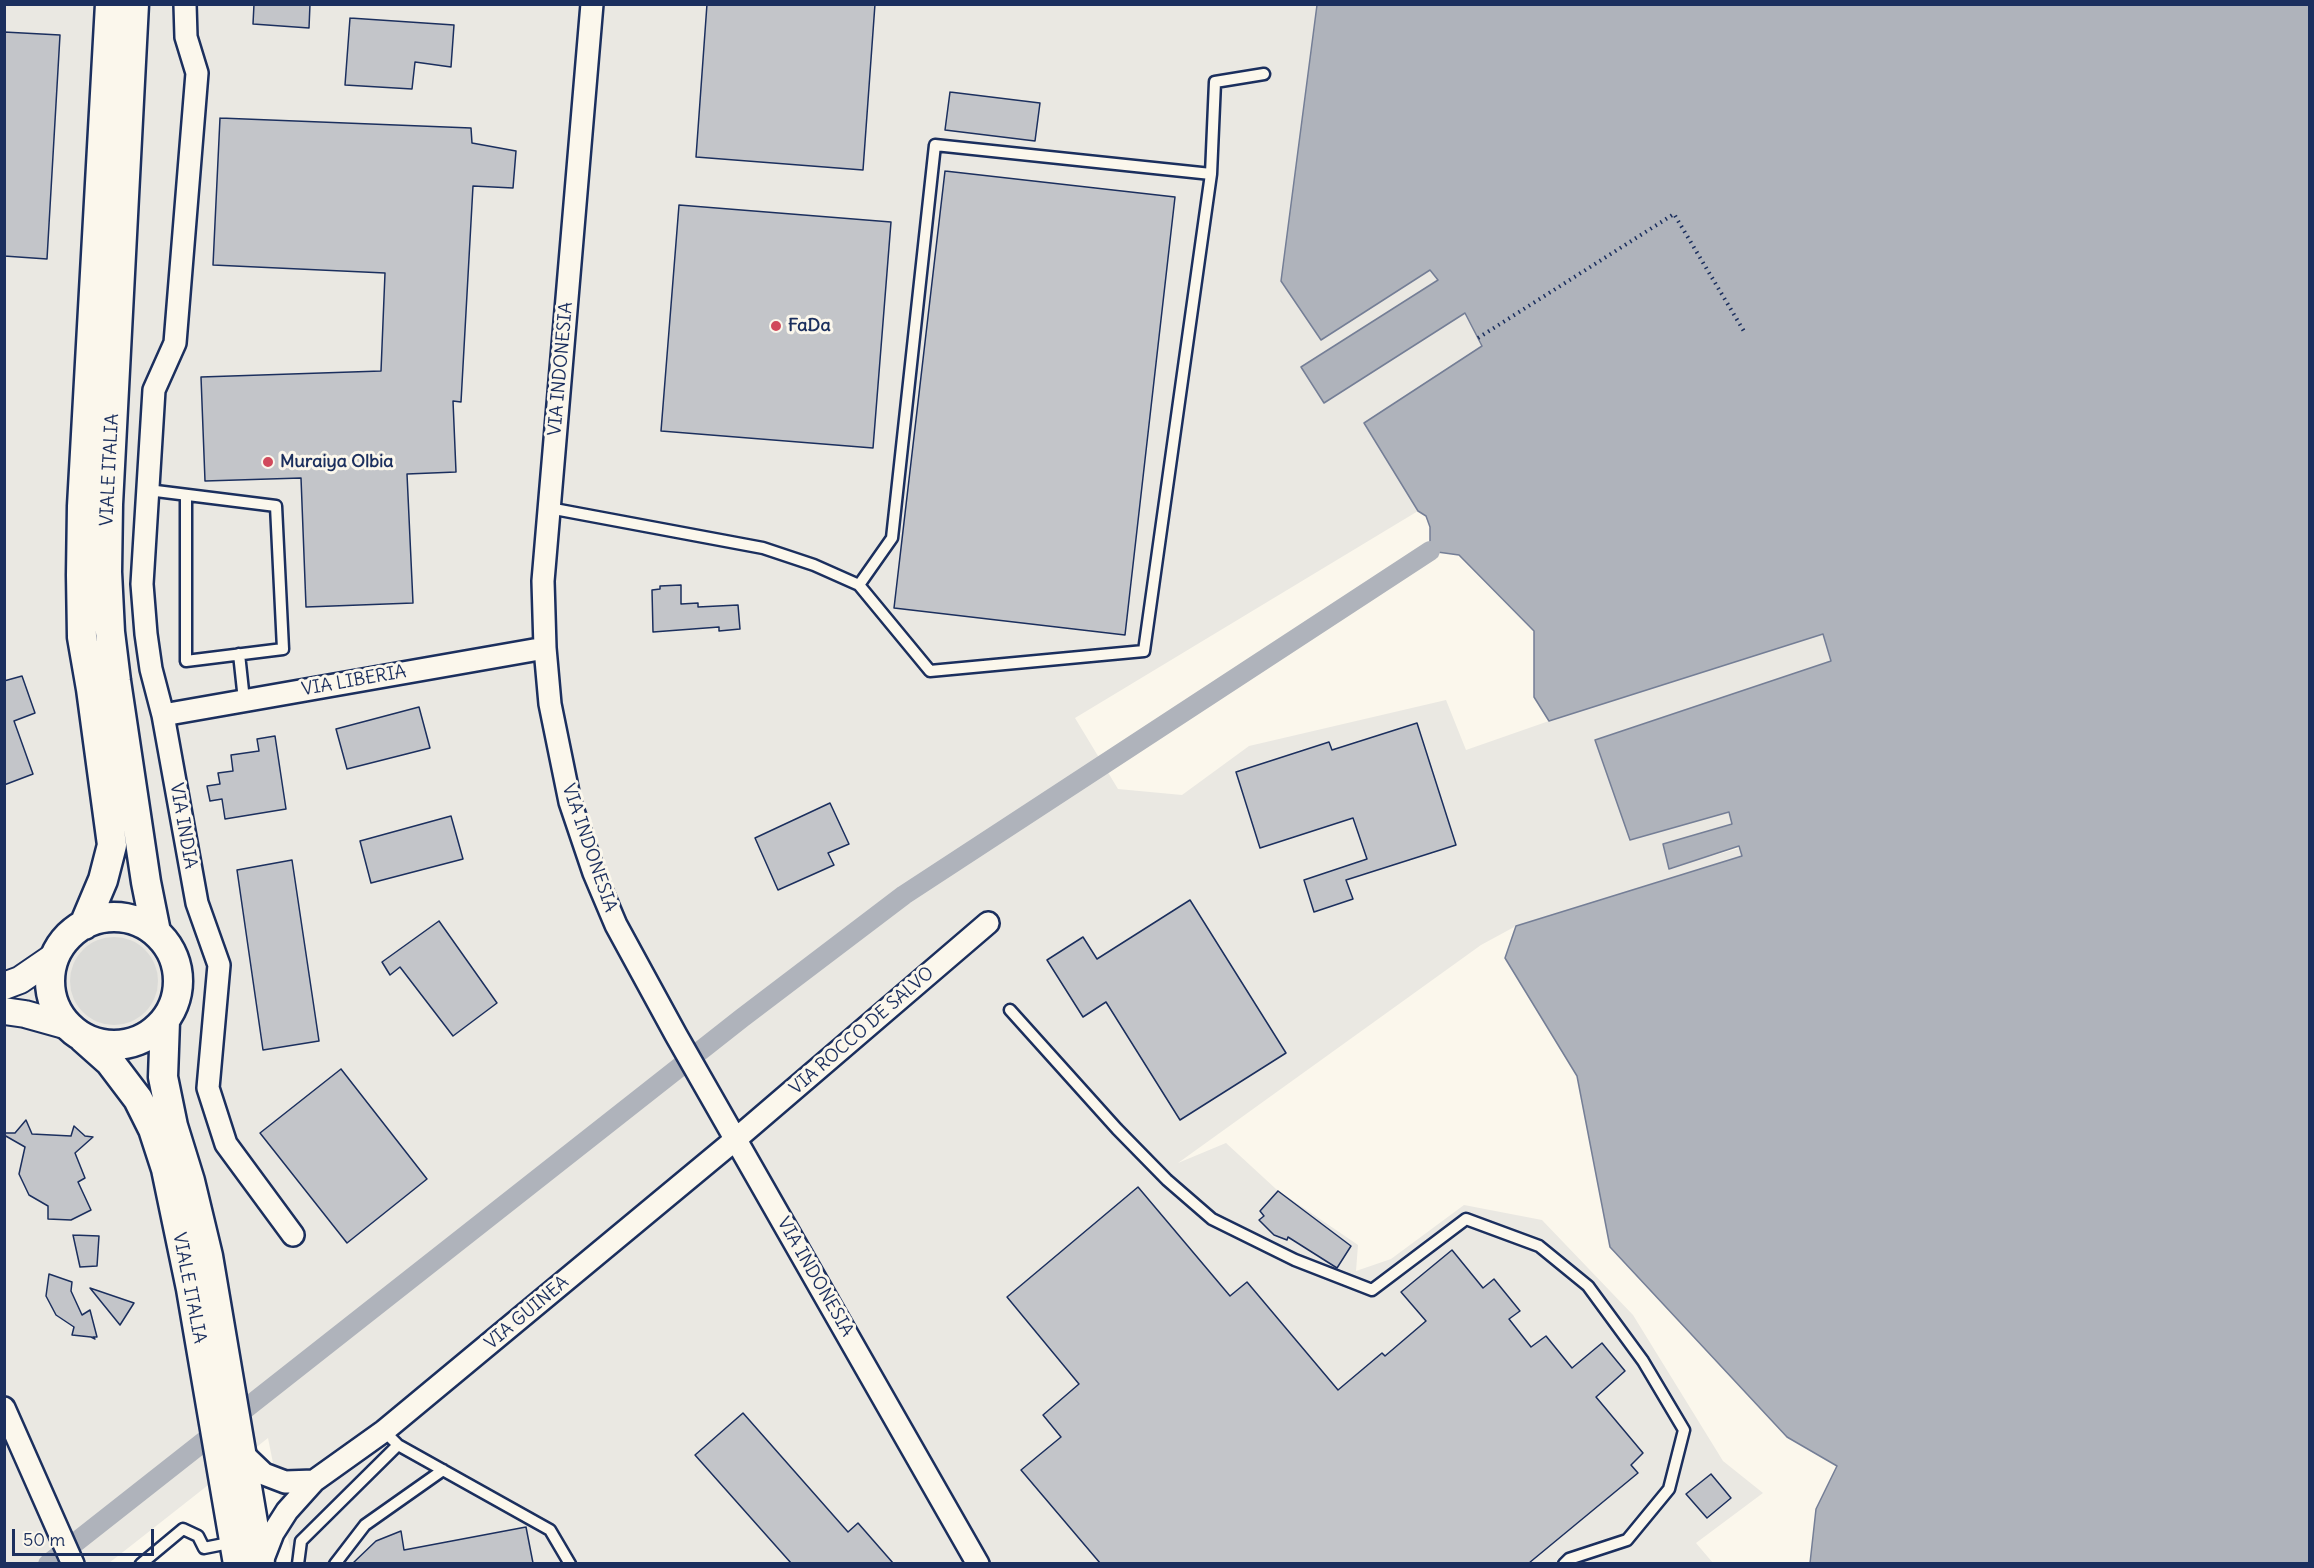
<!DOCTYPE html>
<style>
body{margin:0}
#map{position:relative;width:2314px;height:1568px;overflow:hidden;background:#fbf7ec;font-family:Delius,sans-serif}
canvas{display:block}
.frame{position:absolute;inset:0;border:6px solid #1b2f5e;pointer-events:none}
.scale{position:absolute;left:12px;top:1529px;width:142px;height:27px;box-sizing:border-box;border:3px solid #1b2f5e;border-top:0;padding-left:8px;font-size:18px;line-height:21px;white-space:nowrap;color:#1b2f5e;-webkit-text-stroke:4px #fbf7ec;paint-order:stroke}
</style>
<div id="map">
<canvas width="2314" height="1568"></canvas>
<div class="frame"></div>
<div class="scale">50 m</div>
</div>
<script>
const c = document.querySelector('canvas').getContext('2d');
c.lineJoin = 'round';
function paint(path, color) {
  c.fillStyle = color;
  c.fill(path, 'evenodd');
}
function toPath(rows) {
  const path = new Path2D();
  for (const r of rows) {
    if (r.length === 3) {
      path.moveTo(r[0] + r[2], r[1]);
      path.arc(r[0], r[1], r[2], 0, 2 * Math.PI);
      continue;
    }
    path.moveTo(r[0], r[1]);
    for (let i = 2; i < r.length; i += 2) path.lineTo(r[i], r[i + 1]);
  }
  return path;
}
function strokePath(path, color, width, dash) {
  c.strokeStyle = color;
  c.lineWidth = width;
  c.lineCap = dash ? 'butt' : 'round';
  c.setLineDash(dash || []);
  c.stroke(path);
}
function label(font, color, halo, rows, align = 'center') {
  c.font = font + ' Delius,sans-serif';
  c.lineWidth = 6;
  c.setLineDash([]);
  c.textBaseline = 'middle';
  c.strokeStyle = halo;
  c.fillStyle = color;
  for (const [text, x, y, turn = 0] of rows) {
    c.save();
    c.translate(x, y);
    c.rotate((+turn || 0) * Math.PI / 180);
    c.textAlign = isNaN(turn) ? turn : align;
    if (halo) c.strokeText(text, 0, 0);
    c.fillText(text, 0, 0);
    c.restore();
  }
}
const built = toPath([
 [5,5,1317,5,1281,281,1321,340,1430,270,1439,280,1301,367,1324,403,1465,313,1483,346,1364,423,1418,511,1075,718,1118,789,1182,795,1249,746,1446,700,1466,750,1549,721,1823,633,1832,661,1595,740,1729,812,1732,824,1663,844,1669,868,1740,848,1742,856,1516,926,1481,945,1178,1163,1226,1143,1276,1189,1358,1245,1356,1271,1391,1259,1464,1205,1542,1220,1633,1315,1723,1461,1763,1493,1696,1543,1713,1563,293,1563,268,1438,109,1563,5,1564]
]);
const green = toPath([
 [114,981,44]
]);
const water = toPath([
 [1317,5,2309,5,2309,1563,1810,1563,1816,1509,1837,1466,1787,1437,1610,1247,1577,1076,1505,958,1516,926,1742,856,1739,846,1669,869,1663,844,1732,824,1729,812,1630,840,1595,740,1831,661,1823,634,1549,721,1534,697,1534,631,1459,555,1430,551,1430,527,1426,516,1418,511,1364,423,1482,346,1465,313,1324,403,1301,367,1438,280,1430,270,1321,340,1281,281,1317,5]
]);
const canal = toPath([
 [48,1564,742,1018,904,895,1430,551]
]);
const building = toPath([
 [254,4,310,4,309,28,253,24,254,4],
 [707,4,875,4,863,170,696,157,707,4],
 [350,18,454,25,451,67,415,62,412,89,345,85,350,18],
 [4,32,60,35,47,259,4,256,4,32],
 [950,92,1040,103,1035,141,945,130,950,92],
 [220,118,471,128,472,143,516,151,513,188,473,186,461,402,453,401,456,472,407,474,413,603,306,607,301,478,205,481,201,377,381,371,385,273,213,265,220,118],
 [945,171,1175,197,1125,635,894,608,945,171],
 [679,205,891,222,873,448,661,431,679,205],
 [681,585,681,604,698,603,698,607,738,605,740,629,719,631,719,627,653,632,652,590,660,589,660,586,681,585],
 [22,676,35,713,14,721,33,774,4,785,4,681,22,676],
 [419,707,430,748,347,769,336,729,419,707],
 [1417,723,1456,845,1346,880,1353,899,1314,912,1304,880,1367,859,1353,818,1260,848,1236,772,1329,742,1332,750,1417,723],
 [275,736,286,809,225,819,222,799,210,801,207,786,220,784,218,773,233,771,231,755,259,751,257,739,275,736],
 [830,803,849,844,828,853,834,865,778,890,755,838,830,803],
 [451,816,463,859,371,883,360,841,451,816],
 [292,860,319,1041,263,1050,237,870,292,860],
 [1190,900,1286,1053,1180,1120,1106,1002,1083,1017,1047,960,1083,937,1097,959,1190,900],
 [439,921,497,1003,453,1036,400,967,390,975,382,962,439,921],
 [341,1069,427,1179,347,1243,260,1133,341,1069],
 [26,1120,32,1134,71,1136,74,1126,85,1136,93,1137,75,1153,85,1178,78,1182,91,1210,71,1220,48,1219,48,1206,29,1195,19,1174,25,1147,4,1135,4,1133,15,1133,26,1120],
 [1138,1187,1230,1296,1247,1282,1338,1390,1382,1353,1385,1356,1426,1321,1401,1292,1452,1250,1483,1288,1494,1279,1520,1311,1509,1319,1531,1347,1546,1336,1572,1368,1602,1343,1625,1371,1596,1397,1643,1453,1631,1465,1638,1473,1529,1563,1100,1563,1021,1470,1061,1437,1043,1415,1079,1384,1007,1297,1138,1187],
 [1278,1191,1351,1246,1337,1268,1288,1237,1287,1240,1274,1235,1259,1220,1264,1216,1260,1211,1278,1191],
 [73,1235,99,1236,97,1266,80,1267,73,1235],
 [49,1274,72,1282,71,1291,82,1315,90,1310,97,1337,93,1337,95,1339,91,1337,72,1335,74,1327,56,1315,46,1296,49,1274],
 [90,1288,134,1303,120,1325,90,1288],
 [743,1413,848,1532,858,1523,893,1563,791,1563,695,1455,743,1413],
 [1711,1474,1731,1498,1707,1518,1686,1494,1711,1474],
 [526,1527,533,1563,353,1563,376,1541,401,1531,404,1550,526,1527]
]);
const path = toPath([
 [1478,338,1674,214,1745,333]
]);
const service = toPath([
 [148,490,276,506,283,649,186,661,186,495],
 [549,508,763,548,814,565,859,585,930,671,1144,651,1211,174],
 [859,585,892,538,935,145,1211,174,1215,82,1264,74],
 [239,654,244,700],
 [1010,1010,1117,1129,1167,1180,1212,1219,1295,1260,1372,1290,1466,1219,1539,1246,1588,1286,1643,1361,1684,1430,1669,1489,1627,1540,1569,1559,1564,1564],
 [384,1431,398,1445,550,1530,570,1564],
 [141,1564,183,1529,198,1536,204,1548,234,1542],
 [298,1564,301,1541,398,1445],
 [335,1564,365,1525,443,1470]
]);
const minor = toPath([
 [185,4,186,37,197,73,175,343,154,390,142,584,146,634,151,669,163,715,197,903,219,965,208,1088,226,1144,293,1235],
 [592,4,543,581,545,648,550,704,570,802,594,873,616,925,676,1035,978,1564],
 [163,715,545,648],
 [4,1408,73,1564],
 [242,1453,264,1474,285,1482,314,1481],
 [261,1564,273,1533,287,1511,314,1481,384,1431,736,1139,988,923]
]);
const tertiary = toPath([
 [4,986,20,980,55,956],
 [4,1011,25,1014,68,1026]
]);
const secondary = toPath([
 [134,4,108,504,107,572,110,632,116,681,146,882,156,932],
 [114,981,64],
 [84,925,103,880,112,845,91,689,82,637,81,575,82,506,110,4],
 [165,1021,163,1077,173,1126,190,1181,208,1256,260,1564],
 [83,1038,110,1062,138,1099,153,1129,166,1169,191,1289,238,1564]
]);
const markers = [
 [776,326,6,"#d1495b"],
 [268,462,6,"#d1495b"]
];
const poiNames = [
 ["FaDa",788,326],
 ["Muraiya Olbia",280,462]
];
const streetNames = [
 ["VIA INDONESIA",561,369,-85],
 ["VIALE ITALIA",110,470,-87],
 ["VIA LIBERIA",354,681,-10],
 ["VIA INDIA",183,826,80],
 ["VIA INDONESIA",589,848,71],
 ["VIA ROCCO DE SALVO",862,1031,-41],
 ["VIA INDONESIA",815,1277,60],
 ["VIALE ITALIA",189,1288,79],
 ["VIA GUINEA",527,1313,-40]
];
paint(built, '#eae8e2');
paint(green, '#dadad7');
paint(water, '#afb3bb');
strokePath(water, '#747e96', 1.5);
strokePath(canal, '#afb3bb', 20);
paint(building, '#c3c5c9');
strokePath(building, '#1b2f5e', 1.5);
strokePath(service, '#1b2f5e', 15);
strokePath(minor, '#1b2f5e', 26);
strokePath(tertiary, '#1b2f5e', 30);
strokePath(secondary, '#1b2f5e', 33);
strokePath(path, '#1b2f5e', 4, [1.5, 4.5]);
strokePath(service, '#fbf7ec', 10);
strokePath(minor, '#fbf7ec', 21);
strokePath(tertiary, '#fbf7ec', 26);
strokePath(secondary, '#fbf7ec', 28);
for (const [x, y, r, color] of markers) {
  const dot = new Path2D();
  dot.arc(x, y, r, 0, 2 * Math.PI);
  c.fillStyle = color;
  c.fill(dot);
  strokePath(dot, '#fbf7ec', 2);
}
label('bold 18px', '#1b2f5e', '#fbf7ec', poiNames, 'left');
label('18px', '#1b2f5e', '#fbf7ec', streetNames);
</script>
